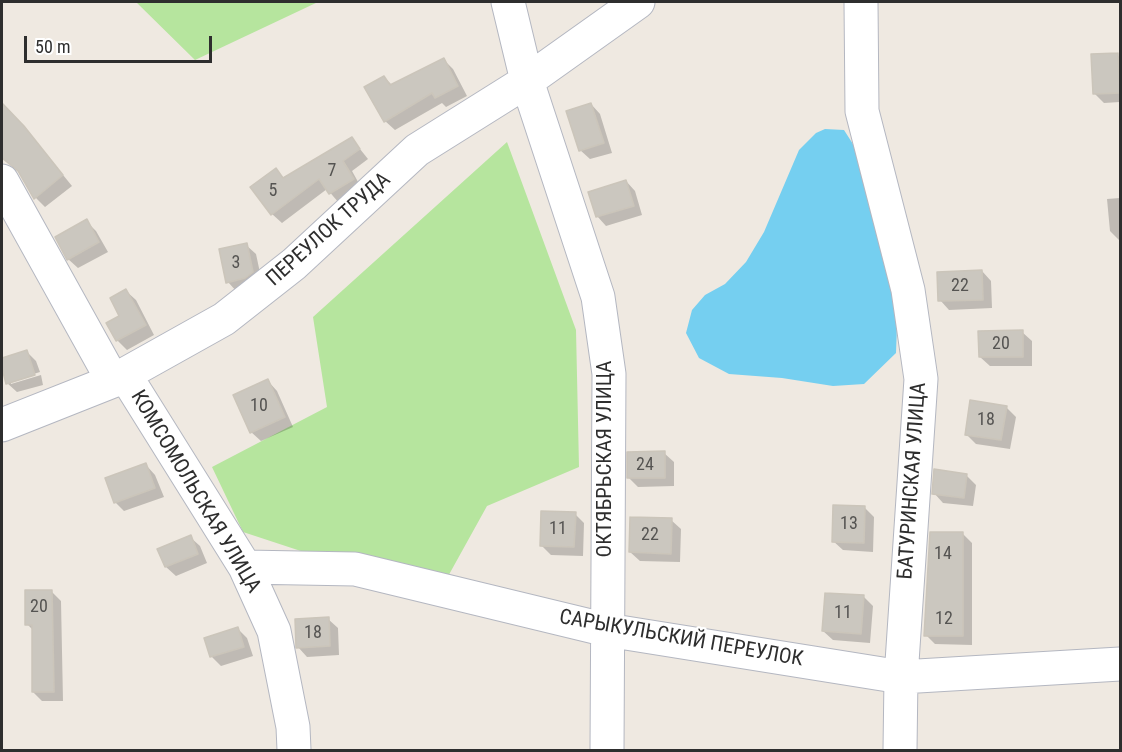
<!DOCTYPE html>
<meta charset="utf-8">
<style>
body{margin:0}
#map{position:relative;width:1122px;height:752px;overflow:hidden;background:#efe9e1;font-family:"Roboto Condensed",sans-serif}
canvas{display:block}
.frame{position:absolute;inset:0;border:3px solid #2e2e2e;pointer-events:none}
.scale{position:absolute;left:24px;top:36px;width:188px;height:27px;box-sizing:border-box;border:3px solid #2e2e2e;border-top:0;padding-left:8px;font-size:18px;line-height:21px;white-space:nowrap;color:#2e2e2e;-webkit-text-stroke:4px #fff;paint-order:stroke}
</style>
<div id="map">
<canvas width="1122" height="752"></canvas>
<div class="frame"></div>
<div class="scale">50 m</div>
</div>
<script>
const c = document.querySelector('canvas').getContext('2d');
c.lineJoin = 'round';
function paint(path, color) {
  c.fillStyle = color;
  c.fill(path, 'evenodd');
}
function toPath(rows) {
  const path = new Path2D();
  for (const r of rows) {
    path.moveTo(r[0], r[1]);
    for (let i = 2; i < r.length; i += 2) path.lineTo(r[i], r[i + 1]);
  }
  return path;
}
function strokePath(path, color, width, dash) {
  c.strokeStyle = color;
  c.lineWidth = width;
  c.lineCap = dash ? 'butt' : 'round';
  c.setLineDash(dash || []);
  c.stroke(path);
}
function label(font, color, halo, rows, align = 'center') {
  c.font = font + ' "Roboto Condensed",sans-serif';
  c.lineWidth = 4.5;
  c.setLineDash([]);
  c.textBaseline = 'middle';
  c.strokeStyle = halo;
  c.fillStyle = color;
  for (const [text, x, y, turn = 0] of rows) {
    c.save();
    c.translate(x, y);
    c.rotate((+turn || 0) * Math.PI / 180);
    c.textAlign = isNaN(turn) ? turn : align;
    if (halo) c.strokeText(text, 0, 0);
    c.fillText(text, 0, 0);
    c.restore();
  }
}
const green = toPath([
 [136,2,318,2,195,60],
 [507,142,576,330,579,467,487,506,446,580,319,557,243,532,212,467,327,407,313,317]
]);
const water = toPath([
 [825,129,844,130,858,152,898,298,896,353,864,384,833,386,782,378,729,374,699,358,686,333,692,310,705,295,725,284,746,262,764,232,799,150,816,133]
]);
const shadow = toPath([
 [1117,55,1120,58,1120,102,1104,103,1094,93],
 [444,60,453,69,467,96,446,107,442,103,395,130,385,121,384,77,392,85],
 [2,104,33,138,72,186,45,207,36,198,23,177,26,175,2,148],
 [591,104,600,114,612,153,590,159,580,150],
 [352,139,368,159,352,171,362,189,339,203,327,189,282,223,272,214,275,170,285,179],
 [626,181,635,191,642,215,606,226,597,216],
 [1120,198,1120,240,1119,240,1110,231,1107,199],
 [86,221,96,231,108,252,78,268,68,259],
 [246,245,256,254,262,282,237,292,228,282],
 [982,271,991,281,992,308,949,310,940,300],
 [126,291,136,300,154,335,127,350,117,340,108,324,121,316],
 [1022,332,1032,341,1032,366,990,366,980,357],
 [27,352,36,361,40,372,11,381,11,384,41,375,43,385,17,392,7,383,2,359],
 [268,381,277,391,293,427,261,441,251,432],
 [1006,407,1016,417,1010,449,976,444,966,434],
 [664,453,674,462,674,486,638,487,629,478],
 [146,465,155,475,164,497,124,511,115,502],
 [966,475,976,485,973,506,943,503,934,493],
 [864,507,874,517,873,552,843,550,833,541],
 [575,514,584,523,583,556,551,555,542,546],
 [671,520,681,529,680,562,640,561,630,552],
 [962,533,972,543,972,645,935,644,926,635],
 [190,537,200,546,207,563,176,576,166,567,159,549],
 [51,591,61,601,63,701,42,701,33,692,33,630,27,624],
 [864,597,873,606,870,643,833,640,823,631],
 [328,619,338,628,339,655,307,657,298,647],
 [238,629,247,638,253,656,221,666,211,656]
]);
const building = toPath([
 [1118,53,1120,93,1093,94,1091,54,1118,53],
 [444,58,458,86,435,98,432,93,384,122,364,87,384,76,390,85,444,58],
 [2,103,24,126,63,175,34,199,18,171,2,158,2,103],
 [591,103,604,143,579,151,566,111,591,103],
 [352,137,360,149,343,161,354,179,329,194,319,179,271,215,250,187,276,168,283,178,352,137],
 [626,180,634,206,596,217,588,192,626,180],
 [87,219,99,242,67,260,55,237,87,219],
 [247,243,253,272,245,278,226,283,219,249,247,243],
 [982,270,983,300,938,301,937,272,982,270],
 [126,289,146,325,116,341,106,323,119,316,110,298,126,289],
 [1023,330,1023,357,979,357,978,331,1023,330],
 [27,350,35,375,6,384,2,368,2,358,27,350],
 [268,379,285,417,250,433,233,395,268,379],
 [970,400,1007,406,1001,440,965,435,970,400],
 [665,451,665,478,627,478,627,452,665,451],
 [146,463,155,488,114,503,105,478,146,463],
 [934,469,967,474,964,498,932,494,934,469],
 [833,505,865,506,864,543,832,542,833,505],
 [541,511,576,512,574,547,540,546,541,511],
 [630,517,672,518,671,554,629,552,630,517],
 [930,532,963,532,963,636,924,636,930,532],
 [191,535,198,554,165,567,157,549,191,535],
 [25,590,52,590,54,692,32,692,32,625,25,625,25,590],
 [825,593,864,595,861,634,822,631,825,593],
 [329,617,330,646,296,648,295,619,329,617],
 [238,627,244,647,210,657,204,638,238,627]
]);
const minor = toPath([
 [508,2,527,81,598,297,609,374,607,750],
 [861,2,862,111,908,290,921,379,901,677,900,750],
 [2,181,113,381],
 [125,375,245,567,274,631,293,727,294,750],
 [2,425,113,381,224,319,294,264,417,150,527,81,638,2],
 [245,567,355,569,607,630,901,677,1120,664]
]);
const numberNames = [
 ["7",332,171],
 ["5",273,191],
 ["3",236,263],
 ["22",960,286],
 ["20",1001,344],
 ["10",259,406],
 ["18",986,420],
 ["24",645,465],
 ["13",849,524],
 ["11",558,529],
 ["22",650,535],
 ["14",943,554],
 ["20",39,607],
 ["11",843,613],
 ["12",944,619],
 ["18",313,633]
];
const streetNames = [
 ["ПЕРЕУЛОК ТРУДА",329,230,-42],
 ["ОКТЯБРЬСКАЯ УЛИЦА",606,459,-90],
 ["БАТУРИНСКАЯ УЛИЦА",913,481,-86],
 ["КОМСОМОЛЬСКАЯ УЛИЦА",195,492,59],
 ["САРЫКУЛЬСКИЙ ПЕРЕУЛОК",681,639,10]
];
paint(green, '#b6e59e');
paint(water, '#75cff0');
paint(shadow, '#0003');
paint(building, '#cbc7bf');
strokePath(building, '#cbc5ba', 1.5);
strokePath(minor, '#b4b7c1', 35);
strokePath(minor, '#fff', 33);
label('18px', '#555452', null, numberNames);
label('21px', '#2e2e2e', '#fff', streetNames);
</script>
